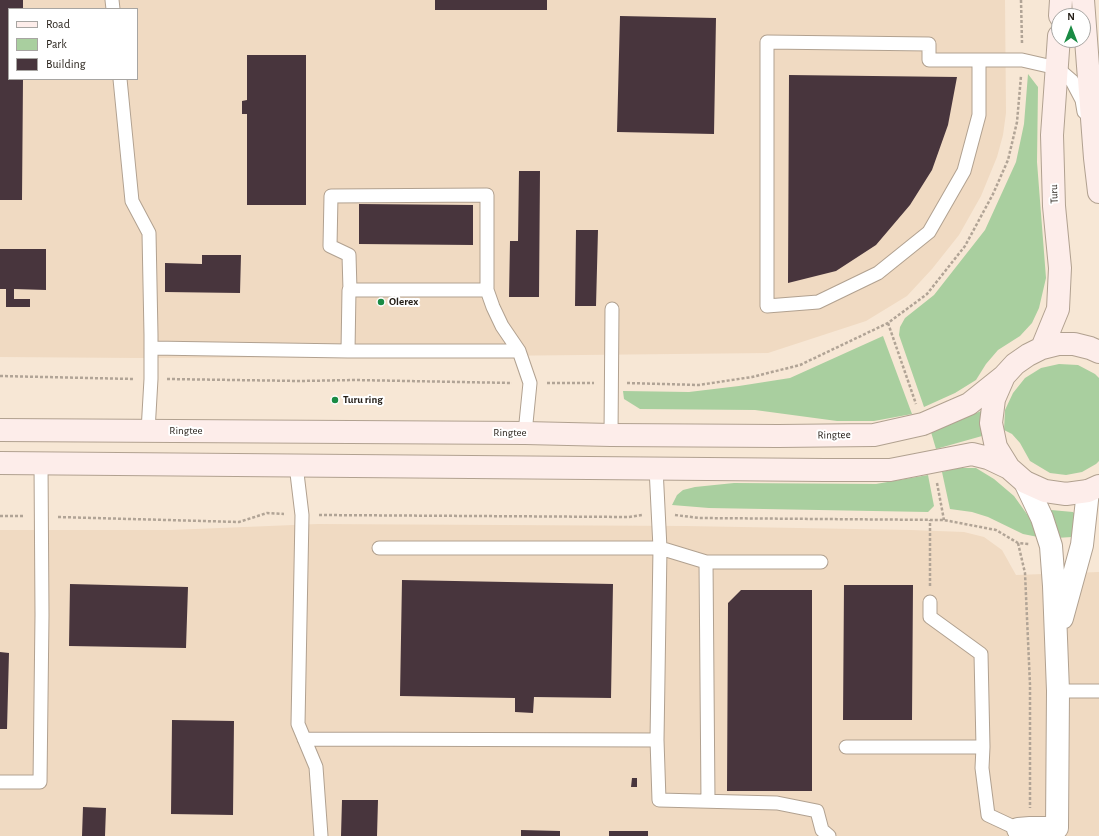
<!DOCTYPE html>
<style>
body{margin:0}
#map{position:relative;width:1099px;height:836px;overflow:hidden;background:#f7e7d5;font-family:"Alegreya Sans",sans-serif}
canvas{display:block}
.legend{position:absolute;left:8px;top:8px;width:130px;height:72px;box-sizing:border-box;background:#fff;border:1px solid #a7a5a2;margin:0;padding:5px 7px;list-style:none;font-size:12px;color:#241e17}
.legend li{display:flex;align-items:center;gap:8px;height:20px}
.legend b{width:20px;border:1px solid #a7a5a2}
.north{position:absolute;left:1051px;top:8px;width:40px;height:40px;box-sizing:border-box;background:#fff;border:1px solid #a7a5a2;border-radius:50%;rotate:0deg;font-size:11px;font-weight:700;line-height:16px;text-align:center;color:#241e17}
.north::after{content:'';display:block;margin:auto;width:14px;height:18px;background:#1a8b44;clip-path:polygon(50% 0,100% 100%,50% 72%,0 100%)}
</style>
<div id="map">
<canvas width="1099" height="836"></canvas>
<ul class="legend">
<li><b style="height:5px;background:#fdedea"></b>Road</li>
<li><b style="height:11px;background:#a9cf9f"></b>Park</li>
<li><b style="height:11px;background:#48353d"></b>Building</li>
</ul>
<div class="north">N</div>
</div>
<script>
const c = document.querySelector('canvas').getContext('2d');
c.lineJoin = 'round';
function paint(path, color) {
  c.fillStyle = color;
  c.fill(path, 'evenodd');
}
function toPath(rows) {
  const path = new Path2D();
  for (const r of rows) {
    path.moveTo(r[0], r[1]);
    for (let i = 2; i < r.length; i += 2) path.lineTo(r[i], r[i + 1]);
  }
  return path;
}
function strokePath(path, color, width, dash) {
  c.strokeStyle = color;
  c.lineWidth = width;
  c.lineCap = dash ? 'butt' : 'round';
  c.setLineDash(dash || []);
  c.stroke(path);
}
function label(font, color, halo, rows, align = 'center') {
  c.font = font + ' "Alegreya Sans",sans-serif';
  c.lineWidth = 4;
  c.setLineDash([]);
  c.textBaseline = 'middle';
  c.strokeStyle = halo;
  c.fillStyle = color;
  for (const [text, x, y, turn = 0] of rows) {
    c.save();
    c.translate(x, y);
    c.rotate((+turn || 0) * Math.PI / 180);
    c.textAlign = isNaN(turn) ? turn : align;
    if (halo) c.strokeText(text, 0, 0);
    c.fillText(text, 0, 0);
    c.restore();
  }
}
const built = toPath([
 [0,0,1005,0,1006,113,1003,135,997,157,981,196,959,235,932,269,907,296,866,321,768,353,395,357,137,358,0,357],
 [9,9,137,9,137,79,9,79],
 [318,524,685,526,911,530,964,532,984,537,1002,550,1016,575,1099,572,1099,836,0,836,0,530,171,530]
]);
const green = toPath([
 [1028,74,1038,87,1037,162,1046,278,1039,308,1032,323,1020,336,998,350,986,364,976,380,955,393,924,407,899,335,900,327,905,318,934,295,985,230,1016,162,1024,124],
 [883,336,912,414,874,421,837,421,755,410,640,409,624,399,623,391,689,392,739,386,790,378],
 [1059,364,1078,365,1095,374,1099,378,1099,461,1096,464,1082,472,1066,475,1050,473,1030,461,1020,443,1012,434,1004,430,1005,410,1013,393,1025,378,1041,368],
 [981,411,982,436,936,449,931,432],
 [958,468,976,468,994,479,1014,496,1029,517,1038,537,1023,534,988,517,972,512,950,509,942,472],
 [928,475,934,506,928,512,709,508,672,505,677,495,683,490,695,487,734,483,876,484],
 [1051,510,1073,512,1075,514,1072,537,1056,538,1048,515]
]);
const building = toPath([
 [0,0,23,0,23,9,9,9,9,79,23,79,22,200,0,200],
 [435,0,547,0,547,10,435,10],
 [620,16,716,18,714,134,617,132],
 [247,55,306,55,306,205,247,205,247,114,242,114,242,101,247,100],
 [789,75,957,77,948,125,932,170,910,205,876,245,836,271,788,283],
 [519,171,540,171,539,297,509,297,510,241,518,241],
 [359,204,473,205,473,245,359,244],
 [576,230,598,230,596,306,575,306],
 [0,249,46,249,46,290,14,289,14,299,30,299,30,307,6,307,6,289,0,289],
 [202,255,241,255,240,293,165,292,165,263,202,264],
 [402,580,613,584,611,698,534,697,533,713,515,712,515,698,400,696],
 [70,584,188,587,186,648,69,646],
 [844,585,913,585,912,720,843,720],
 [741,590,812,590,812,791,727,791,728,603],
 [0,652,9,653,7,729,0,729],
 [172,720,234,721,233,815,171,814],
 [632,778,637,778,637,787,631,787],
 [342,800,378,800,377,836,341,836],
 [83,807,106,808,105,836,82,836],
 [521,830,560,831,560,836,521,836],
 [609,831,648,831,648,836,609,836]
]);
const path = toPath([
 [1021,0,1022,43],
 [888,323,916,404],
 [0,376,134,379],
 [167,379,300,381,355,380,512,383],
 [547,383,594,383],
 [627,383,699,385,752,377,800,365,888,323,927,294,965,246,993,194,1008,160,1017,122,1021,76],
 [937,483,944,520],
 [319,515,629,517,642,515],
 [675,515,699,518,944,520,996,530,1018,543,1029,544],
 [0,516,25,516],
 [58,517,239,522,267,513,284,514],
 [1018,543,1025,573,1030,685,1030,808],
 [930,586,930,520]
]);
const service = toPath([
 [112,0,113,9],
 [979,60,979,115,964,171,929,232,878,273,818,302,767,306,767,42,929,44,929,60,1022,60,1057,68,1072,81,1082,100,1084,112],
 [120,79,132,201,149,233,151,335,151,379,148,431],
 [350,290,349,255,330,246,331,196,487,195,487,290],
 [151,348,348,351],
 [519,351,348,351,349,290,487,290,493,307,502,326,519,351,530,383,525,433],
 [611,435,612,309],
 [296,465,302,515,298,724,316,767,321,836],
 [656,468,660,548,657,740,659,800,777,803,817,811,822,830,829,836],
 [379,548,660,548,706,562,821,562],
 [706,562,708,801],
 [930,602,930,617,981,654,983,747],
 [1058,691,1099,691],
 [304,739,657,740],
 [846,747,983,747,982,768,988,815,1018,829,1015,833],
 [0,782,40,782,42,615,41,463]
]);
const minor = toPath([
 [1062,618,1082,545,1088,491],
 [1018,829,1030,828,1057,828,1058,691,1054,586,1051,546,1042,518,1025,482]
]);
const secondary = toPath([
 [1083,0,1095,158,1099,192],
 [1060,16,1061,0],
 [1042,348,1058,309,1060,268,1054,206,1052,135,1059,36],
 [1099,352,1090,348,1074,344,1058,344,1042,348,1028,355,1015,364,1004,376,994,399,991,423,996,447,1009,468,1025,482,1045,491,1066,494,1088,491,1099,486],
 [0,430,525,433,611,435,778,436,874,435,923,424,969,404,1004,376],
 [0,463,825,470,890,470,972,454,988,458,1009,468]
]);
const markers = [
 [381,302,4,"#1a8b44"],
 [335,400,4,"#1a8b44"]
];
const streetNames = [
 ["Turu",1054,194,-92],
 ["Ringtee",186,431],
 ["Ringtee",510,433],
 ["Ringtee",834,435,-1]
];
const poiNames = [
 ["Olerex",389,302],
 ["Turu ring",343,400]
];
paint(built, '#f0dac2');
paint(green, '#a9cf9f');
paint(building, '#48353d');
strokePath(service, '#b1a190', 15);
strokePath(minor, '#b1a190', 24);
strokePath(secondary, '#b1a190', 24);
strokePath(path, '#b1a496', 2.5, [3, 2]);
strokePath(service, '#fff', 13);
strokePath(minor, '#fff', 22);
strokePath(secondary, '#fdedea', 22);
for (const [x, y, r, color] of markers) {
  const dot = new Path2D();
  dot.arc(x, y, r, 0, 2 * Math.PI);
  c.fillStyle = color;
  c.fill(dot);
  strokePath(dot, '#fff', 1.5);
}
label('11px', '#241e17', '#fff', streetNames);
label('bold 11px', '#241e17', '#fff', poiNames, 'left');
</script>
